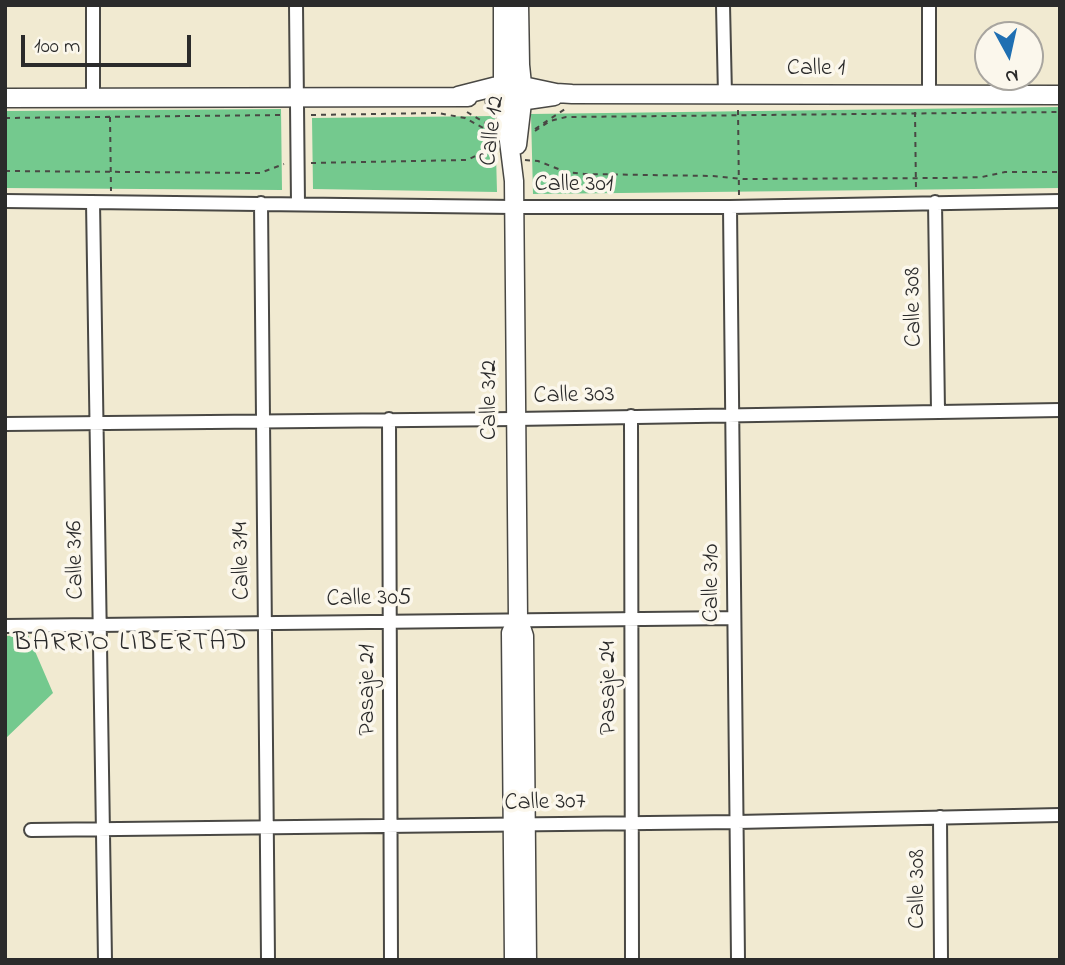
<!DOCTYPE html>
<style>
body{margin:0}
#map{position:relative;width:1065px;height:965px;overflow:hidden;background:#f1ead1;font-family:"Indie Flower",sans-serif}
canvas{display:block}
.frame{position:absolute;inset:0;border:7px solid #2b2b2b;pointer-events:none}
.north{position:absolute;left:974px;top:21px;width:70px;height:70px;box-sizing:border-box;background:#fbf7ec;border:2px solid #a8a59f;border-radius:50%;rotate:172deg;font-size:19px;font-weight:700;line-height:28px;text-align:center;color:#2b2b2b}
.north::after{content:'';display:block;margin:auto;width:24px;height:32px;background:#1f6fb2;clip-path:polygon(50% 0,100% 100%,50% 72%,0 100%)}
.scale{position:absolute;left:21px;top:35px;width:170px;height:32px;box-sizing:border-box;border:4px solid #2b2b2b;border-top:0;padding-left:9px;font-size:21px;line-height:24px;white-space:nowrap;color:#2b2b2b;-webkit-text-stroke:5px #fbf7ec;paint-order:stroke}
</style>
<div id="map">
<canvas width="1065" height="965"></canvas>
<div class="frame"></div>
<div class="north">N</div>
<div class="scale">100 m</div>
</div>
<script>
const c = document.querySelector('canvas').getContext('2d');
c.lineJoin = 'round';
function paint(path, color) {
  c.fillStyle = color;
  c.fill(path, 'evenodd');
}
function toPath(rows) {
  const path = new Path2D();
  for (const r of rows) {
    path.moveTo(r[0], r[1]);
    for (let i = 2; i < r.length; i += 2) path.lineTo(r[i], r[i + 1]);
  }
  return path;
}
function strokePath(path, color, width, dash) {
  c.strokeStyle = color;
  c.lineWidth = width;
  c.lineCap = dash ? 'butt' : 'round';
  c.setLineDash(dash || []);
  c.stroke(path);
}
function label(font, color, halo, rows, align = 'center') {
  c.font = font + ' "Indie Flower",sans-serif';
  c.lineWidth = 7;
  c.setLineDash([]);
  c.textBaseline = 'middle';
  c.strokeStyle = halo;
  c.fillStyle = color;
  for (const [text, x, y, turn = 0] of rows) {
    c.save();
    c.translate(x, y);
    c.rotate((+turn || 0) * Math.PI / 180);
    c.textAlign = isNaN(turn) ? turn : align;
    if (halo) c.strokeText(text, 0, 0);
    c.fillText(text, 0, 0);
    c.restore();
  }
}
const green = toPath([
 [1060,107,1060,188,533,194,531,114],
 [281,109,282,190,5,188,5,111],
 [495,116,497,192,313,189,312,118],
 [28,635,53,693,5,739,5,636]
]);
const path = toPath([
 [738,110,739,195],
 [467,112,492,127],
 [915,112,916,191],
 [311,115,438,113,465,118,485,129,494,130],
 [110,117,111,191],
 [5,118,284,115],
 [535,129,565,109],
 [535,131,550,121,566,117,1060,112],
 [525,160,538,161,566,172,584,174,713,176,743,179,948,178,982,177,1005,172,1060,172],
 [311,163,467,160,494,147],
 [5,171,260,173,284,164]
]);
const street = toPath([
 [93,5,93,98],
 [296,5,298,204],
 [723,5,725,95],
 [929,5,929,94],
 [5,201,514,207,730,207,1060,201],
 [93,202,105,960],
 [935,202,938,411],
 [261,203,268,960],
 [730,207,738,960],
 [631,416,632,960],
 [389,419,391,960],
 [5,424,515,419,1060,410],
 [5,626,734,618],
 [940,817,941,960],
 [31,830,737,822,1060,815]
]);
const secondary = toPath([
 [503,5,503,93,514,181,518,618,524,636,527,960],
 [458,96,509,83,556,93,572,94,1060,95],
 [5,98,468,97],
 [495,102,513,102,554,96],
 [517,145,523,94,520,65,519,5],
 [514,960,511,633,518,618]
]);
const streetNames = [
 ["Calle 1",816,70],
 ["Calle 12",494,131,-83],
 ["Calle 301",574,186],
 ["Calle 308",915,307,-91],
 ["Calle 303",574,397,-1],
 ["Calle 312",491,400,-90],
 ["Calle 316",77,560,-91],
 ["Calle 314",243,561,-91],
 ["Calle 310",713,583,-90],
 ["Calle 305",369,600,-1],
 ["Pasaje 24",610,688,-90],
 ["Pasaje 21",369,690,-90],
 ["Calle 307",545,804,-1],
 ["Calle 308",919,889,-90]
];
const neighbourhoodNames = [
 ["BARRIO LIBERTAD",131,645]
];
paint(green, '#74c98e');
strokePath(street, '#494844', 16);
strokePath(secondary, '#494844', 21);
strokePath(path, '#494844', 2, [5, 5]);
strokePath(street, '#fff', 12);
strokePath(secondary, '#fff', 18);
label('24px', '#2b2b2b', '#fbf7ec', streetNames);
c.letterSpacing = '2px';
label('26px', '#2b2b2b', '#fbf7ec', neighbourhoodNames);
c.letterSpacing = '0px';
</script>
